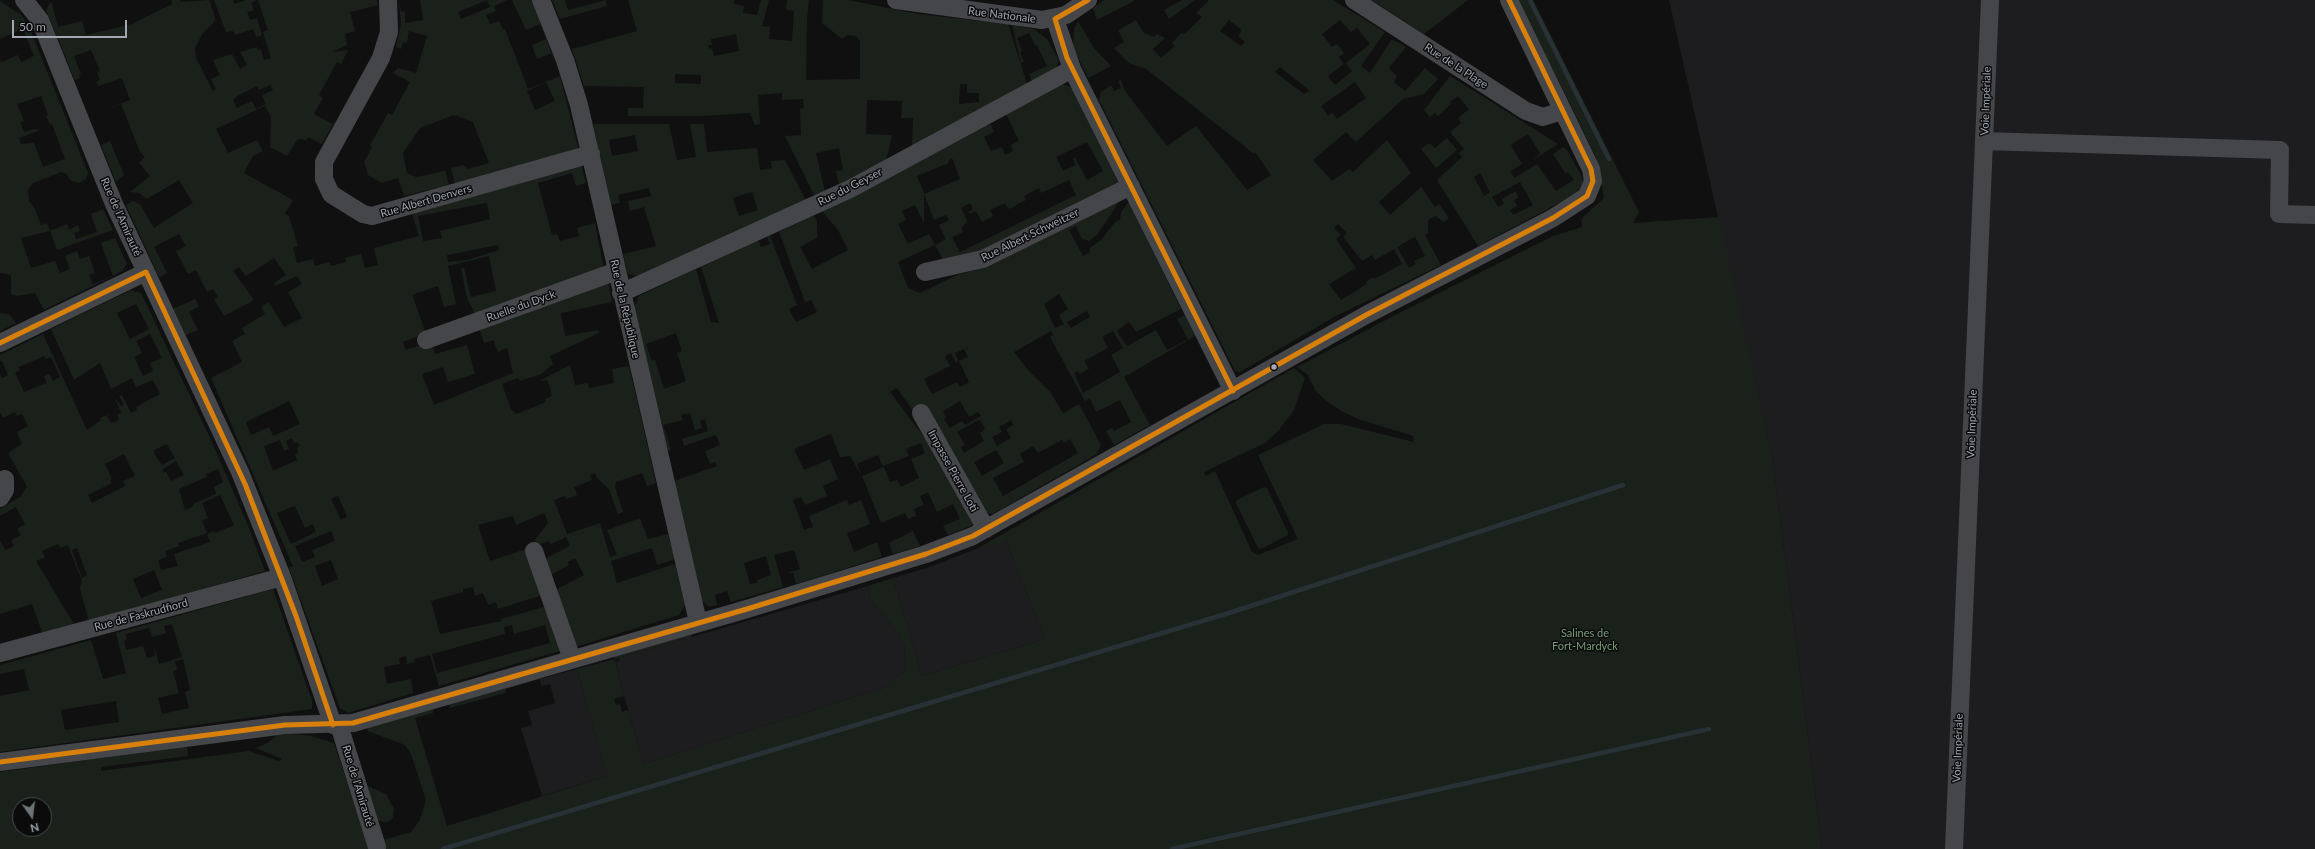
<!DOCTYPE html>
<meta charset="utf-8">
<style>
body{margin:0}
#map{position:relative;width:2315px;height:849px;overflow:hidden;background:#101011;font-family:Lato,sans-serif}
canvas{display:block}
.north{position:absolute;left:12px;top:797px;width:40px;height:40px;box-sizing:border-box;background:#0b0b0c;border:1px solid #474a4e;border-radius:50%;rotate:166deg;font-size:11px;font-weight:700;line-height:16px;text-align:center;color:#a1a8b2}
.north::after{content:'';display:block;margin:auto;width:14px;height:18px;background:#6e737a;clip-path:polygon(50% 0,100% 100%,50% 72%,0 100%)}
.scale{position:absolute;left:12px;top:20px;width:115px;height:18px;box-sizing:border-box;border:2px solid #a1a8b2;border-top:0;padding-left:5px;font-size:12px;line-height:14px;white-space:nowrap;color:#a1a8b2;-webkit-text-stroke:3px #0b0b0c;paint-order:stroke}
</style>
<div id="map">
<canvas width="2315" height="849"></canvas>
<div class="north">N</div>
<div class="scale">50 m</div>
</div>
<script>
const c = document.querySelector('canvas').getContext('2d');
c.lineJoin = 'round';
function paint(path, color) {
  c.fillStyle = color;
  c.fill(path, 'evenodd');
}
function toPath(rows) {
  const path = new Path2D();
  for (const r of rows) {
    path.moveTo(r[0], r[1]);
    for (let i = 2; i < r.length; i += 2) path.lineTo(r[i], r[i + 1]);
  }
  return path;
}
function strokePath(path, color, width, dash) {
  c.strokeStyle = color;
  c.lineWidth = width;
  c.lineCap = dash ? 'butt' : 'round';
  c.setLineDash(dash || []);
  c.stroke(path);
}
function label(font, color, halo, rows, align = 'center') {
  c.font = font + ' Lato,sans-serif';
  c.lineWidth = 3;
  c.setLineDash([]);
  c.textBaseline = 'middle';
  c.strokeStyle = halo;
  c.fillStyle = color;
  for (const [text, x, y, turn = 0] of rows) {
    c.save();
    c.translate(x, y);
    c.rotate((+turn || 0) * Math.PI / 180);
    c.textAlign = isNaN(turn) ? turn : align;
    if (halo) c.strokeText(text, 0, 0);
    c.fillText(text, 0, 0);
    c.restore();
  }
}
const built = toPath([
 [1669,0,2315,0,2315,849,1822,849,1773,461],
 [1006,540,1045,639,922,676,893,578,930,567,978,548],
 [868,586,871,600,899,634,904,646,906,671,897,676,892,685,644,764,624,696,616,662,620,661,619,658],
 [577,669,607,776,542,796,521,728,532,725,528,711,555,703,550,684,541,686,540,679]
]);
const green = toPath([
 [171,0,180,0,181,2,209,0,216,20,202,34,195,48,196,58,213,91,216,89,211,79,220,75,213,60,232,54,240,69,247,65,240,52,257,47,258,50,261,49,264,60,271,58,263,32,268,30,258,0,377,0,378,5,350,12,355,31,345,34,347,45,332,52,348,50,341,64,337,62,319,95,323,98,314,114,333,124,322,144,308,137,306,141,302,139,297,140,287,156,270,147,271,117,265,106,216,129,228,153,257,140,263,151,253,156,244,173,293,200,285,214,289,216,298,246,293,247,297,263,313,259,315,266,329,262,331,266,346,262,345,258,361,254,365,268,378,265,374,248,419,236,412,214,581,164,586,183,576,186,572,173,538,183,552,235,557,234,560,241,579,236,577,228,595,223,604,270,476,316,467,298,461,269,464,268,471,297,496,291,489,256,448,266,456,304,444,307,438,286,412,295,426,333,403,342,406,350,421,345,432,344,435,354,467,345,475,374,448,382,443,367,422,374,434,405,513,373,507,348,498,352,493,340,484,343,479,327,608,281,612,302,561,313,565,336,598,330,599,333,550,356,553,364,541,374,520,381,518,378,502,384,511,409,516,414,546,402,545,399,552,396,550,387,547,380,539,381,570,365,575,385,588,383,589,388,614,383,612,369,629,366,656,483,647,486,642,473,616,482,615,487,623,512,618,514,609,489,597,478,595,473,590,475,592,480,574,487,577,495,567,499,565,496,554,500,567,534,600,523,610,557,617,555,607,530,640,518,648,539,668,534,675,559,657,565,652,548,611,561,617,583,675,564,685,605,679,615,575,647,555,590,584,575,575,558,568,562,569,565,549,576,544,564,548,557,570,546,566,537,551,544,549,541,537,545,535,540,548,523,544,513,516,525,513,516,478,525,490,561,526,549,543,595,498,609,496,602,488,605,483,593,475,596,473,587,463,589,463,592,431,601,440,634,501,621,501,619,547,606,563,650,439,686,430,655,414,659,415,662,407,664,406,656,399,658,400,664,384,667,387,684,411,679,413,693,348,713,340,708,289,568,293,566,211,378,242,362,232,341,245,334,242,328,265,314,261,307,269,302,284,327,302,318,288,292,302,284,297,276,275,286,274,283,286,275,274,258,246,276,239,267,233,271,254,300,224,316,214,299,218,297,213,289,207,292,196,270,188,274,176,251,186,246,179,234,154,247,167,273,159,277,126,205,133,201,140,204,154,228,193,203,179,180,147,199,139,193,130,192,150,176,139,163,145,157,140,152,121,104,96,113,130,100,122,78,98,86,96,82,100,80,97,72,100,71,91,50,74,56,81,74,79,75,80,78,75,80,46,10,51,1,58,27,82,21,86,35,132,24,172,4],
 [270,85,273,90,262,95,266,104,256,109,252,101,237,108,233,100,239,95,257,86,259,90],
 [487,203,490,219,440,231,442,238,423,241,418,216],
 [498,245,499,250,467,260,448,262,447,255],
 [289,401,300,424,273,436,269,427,251,435,246,422],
 [292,438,294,443,298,442,300,446,297,448,298,452,295,454,297,460,273,471,264,446,280,440,284,451,289,449,286,441],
 [338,496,347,516,341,520,331,499],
 [295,506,305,528,313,524,316,532,291,544,277,513],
 [331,531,335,541,312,550,315,557,302,562,295,546],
 [331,560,338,579,322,586,315,566],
 [512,625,514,634,545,625,550,643,437,673,432,654,505,634,504,627],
 [214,0,233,0,235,4,246,0,257,0,251,3,254,10,247,12,250,20,257,18,262,35,256,37,253,29,235,35,233,31,226,32],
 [399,0,401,12,405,11,405,23,423,20,420,0,507,0,494,6,496,11,486,15,490,24,499,21,503,29,505,29,528,89,560,76,552,53,537,59,532,45,546,39,540,24,526,30,512,0,532,0,560,76,579,151,455,184,451,168,463,165,468,169,489,163,473,122,454,115,420,128,403,153,407,173,416,177,445,171,449,185,404,196,398,178,382,183,368,175,364,162,372,147,370,145,388,113,392,115,410,82,393,73,398,68,416,73,427,36,409,31,407,43,403,42,401,49,396,47,401,24],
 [487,0,490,7,461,19,458,12],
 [546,82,555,101,535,110,527,91],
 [552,0,565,0,568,10,606,0,607,6,560,19],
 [628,0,734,0,734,4,744,6,743,13,757,15,761,0,769,0,762,26,770,27,769,39,792,41,794,11,786,10,787,0,809,0,807,19,806,80,860,79,860,41,856,36,848,35,842,39,822,23,823,0,848,0,918,14,1008,24,1027,84,912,147,913,118,901,118,902,101,867,100,866,134,892,135,886,161,839,185,836,171,843,170,839,148,816,153,825,192,815,197,785,136,801,135,800,109,804,108,803,99,782,100,782,93,758,95,760,124,755,125,750,113,703,116,628,116,628,108,643,108,644,87,584,86,572,49,637,31],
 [736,34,739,51,714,56,712,48,709,49,708,45,712,45,711,39],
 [675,74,701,75,701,84,675,83],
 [960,84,967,84,967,93,979,93,979,102,959,104],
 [1104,0,1133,0,1134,1,1097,20,1093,8],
 [1182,0,1195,0,1169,19,1164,10],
 [1209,0,1333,0,1385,32,1361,66,1370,73,1392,39,1406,47,1389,68,1397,76,1394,82,1405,91,1425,68,1438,79,1424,94,1403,99,1356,142,1346,132,1313,160,1332,181,1349,169,1353,172,1387,140,1411,173,1379,202,1390,215,1421,187,1435,207,1439,204,1449,218,1444,222,1435,216,1428,220,1428,233,1425,235,1441,265,1334,317,1240,372,1235,371,1099,100,1101,92,1111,85,1114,91,1121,88,1118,81,1121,80,1125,91,1167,146,1196,126,1247,190,1271,175,1256,153,1254,154,1243,145,1146,69,1129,63,1114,48,1124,42,1118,30,1136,20,1144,33,1154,37,1157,34,1165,38,1153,49,1161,58,1175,46,1172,43,1181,33,1185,34,1202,17,1196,13],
 [1229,20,1242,30,1238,36,1245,42,1241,46,1220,31],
 [1340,20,1351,32,1357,28,1370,44,1346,63,1352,71,1335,85,1328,76,1344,64,1339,57,1344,53,1337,44,1332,47,1322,34],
 [1280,67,1309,90,1309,91,1304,94,1275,72],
 [1355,82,1366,98,1337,119,1332,112,1328,116,1321,106],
 [1338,224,1347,233,1343,237,1362,261,1372,255,1375,260,1394,249,1402,264,1374,279,1373,277,1366,282,1367,284,1341,300,1329,284,1356,268,1336,239,1341,235,1334,228],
 [1415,237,1425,256,1414,261,1416,264,1409,268,1397,247],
 [1372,0,1468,0,1424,34],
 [1519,0,1533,0,1639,212,1633,223,1719,217,1773,461,1822,849,0,849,0,772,187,746,188,756,101,767,101,771,249,751,279,761,282,759,256,748,269,742,277,735,292,734,311,736,334,743,367,842,383,840,411,832,420,820,426,800,411,754,405,745,368,731,367,728,432,707,433,713,415,718,447,826,480,816,607,776,577,669,615,659,613,653,691,634,692,637,615,659,624,696,614,699,616,705,620,704,622,712,628,710,644,764,892,685,897,676,906,671,904,646,899,634,871,600,868,586,893,578,922,676,1045,639,1006,540,1000,543,1000,545,978,548,1294,368,1305,378,1294,410,1279,430,1265,443,1204,472,1206,476,1215,471,1252,552,1258,555,1298,539,1258,455,1324,424,1341,424,1414,442,1413,436,1358,419,1340,410,1325,400,1315,390,1308,375,1297,367,1399,313,1553,236,1582,227,1581,220,1585,215,1604,198,1596,157],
 [20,805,44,805,44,829,20,829],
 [0,1,21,15,28,24,88,173,86,179,79,183,70,180,67,174,61,172,33,183,28,190,29,201,35,209,41,225,47,223,50,231,67,224,69,230,78,225,80,231,74,233,76,239,97,232,91,214,103,209,113,230,57,250,50,231,21,238,31,268,55,261,60,273,70,269,65,256,77,251,80,259,89,256,95,273,89,275,93,284,113,276,101,243,115,238,127,264,122,271,113,276,44,310,35,293,17,296,11,294,11,275,0,273,0,60,1,62,18,55,21,62,34,56,23,29,0,39],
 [41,96,48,115,46,116,50,125,52,124,65,159,43,167,34,143,21,144,19,138,40,130,34,129,24,132,20,122,24,121,17,104],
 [1078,21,1094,48,1111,66,1088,78,1073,47,1074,29],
 [1012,25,1034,29,1047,39,1059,60,1056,69,1032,81,1029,74,1047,66,1037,45,1035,45,1029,33,1017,38,1022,51,1020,52,1024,62,1021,63],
 [1450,76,1558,144,1533,160,1540,153,1528,134,1511,145,1522,164,1511,171,1514,178,1537,164,1556,191,1574,180,1568,172,1566,174,1553,154,1563,147,1568,151,1585,183,1578,193,1478,246,1437,180,1462,157,1459,153,1464,149,1450,132,1461,123,1458,118,1469,109,1458,96,1450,102,1451,104,1438,116,1435,113,1430,117,1424,110],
 [1480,173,1490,192,1484,196,1474,177],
 [1520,182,1533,205,1513,215,1510,210,1517,206,1514,200,1518,198,1516,191,1502,199,1504,204,1498,207,1492,197],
 [1062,84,1072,87,1119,184,987,250,943,260,935,245,898,262,908,288,920,293,957,275,987,267,1121,199,1097,235,1089,241,1082,239,1076,226,1069,230,1083,256,1090,252,1090,248,1102,239,1115,222,1120,220,1121,212,1129,202,1181,309,1136,332,1129,322,1117,331,1127,346,1156,330,1167,350,1188,339,1177,319,1185,315,1195,336,1124,377,1150,425,1114,445,1106,431,1112,428,1114,431,1131,422,1120,400,1096,412,1090,398,1085,401,1050,337,1054,335,1051,331,1014,352,1028,370,1050,392,1063,413,1079,404,1101,445,1097,454,993,514,984,512,897,388,890,392,927,441,973,525,948,535,943,526,960,519,953,504,937,512,928,492,920,496,924,505,914,509,916,516,908,519,905,513,881,523,862,476,884,467,890,482,897,480,901,487,919,478,911,459,925,453,921,443,906,449,909,456,883,466,878,455,857,464,861,475,850,456,840,457,831,434,794,449,804,470,830,459,838,479,823,486,827,496,805,505,801,497,793,500,804,530,813,527,809,516,847,500,849,505,861,500,870,524,847,533,854,552,877,542,882,557,796,584,793,573,788,573,800,569,794,550,774,555,783,587,731,602,727,591,715,595,717,605,709,607,702,601,674,481,717,466,715,462,710,464,705,451,720,445,716,435,684,446,682,439,708,431,705,419,700,421,702,428,695,430,690,413,681,415,683,420,663,425,671,450,667,451,633,309,639,296,696,269,711,322,719,323,701,267,758,240,761,247,770,244,767,237,770,236,797,305,789,309,796,322,817,312,811,300,805,302,779,232,813,215,817,221,817,238,800,247,812,269,848,250,838,230,822,211,913,165,990,123,994,132,984,137,991,151,1002,147,1005,155,1013,151,1011,145,1019,141,1006,114],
 [1087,142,1103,171,1087,180,1075,158,1073,159,1076,165,1063,171,1056,157],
 [952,158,960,179,924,194,934,220,946,215,949,220,939,225,946,239,935,245,929,234,908,244,898,224,906,220,902,211,915,205,924,223,924,192,917,176,949,163,948,160],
 [1069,180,1076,195,960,252,952,237,963,232,962,228,967,221,961,208,970,203,973,209,969,212,970,214,976,211,982,222,993,216,990,210,1005,203,1009,209,1026,200,1024,196,1039,188,1041,193],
 [1059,294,1068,309,1059,315,1064,324,1055,328,1044,304],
 [1087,311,1090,317,1071,328,1067,322],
 [1113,331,1123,348,1111,355,1120,372,1083,393,1074,373,1078,371,1080,374,1089,369,1084,361,1108,348,1102,337],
 [676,333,682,351,677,353,686,381,664,389,655,360,652,361,646,344],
 [964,349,968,357,959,361,969,382,960,387,957,382,932,394,924,379,950,366,945,356,951,353,956,363,958,361,955,353],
 [960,401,969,417,978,412,981,416,965,425,962,421,950,428,944,419,946,417,943,411],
 [978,420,981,421,985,429,980,433,984,441,964,453,961,447,965,445,957,432],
 [1011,420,1013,425,1006,429,1011,438,997,446,992,437,1002,432,999,427],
 [1070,439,1078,453,1003,496,993,478,1024,462,1020,454,1033,446,1038,453,1062,440,1064,443],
 [996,450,1004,463,982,476,974,462],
 [766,556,771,575,757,580,757,583,750,584,744,563],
 [593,124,669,124,677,160,696,157,690,124,704,124,707,152,757,148,760,170,772,168,771,161,785,160,806,201,637,276,628,274,623,254,656,246,644,207,630,211,628,201,651,196,649,188,618,195,620,203,611,205],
 [635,135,638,151,612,156,609,140],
 [752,192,758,210,739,216,733,198],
 [1447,138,1457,150,1436,168,1421,149,1429,143,1435,148],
 [110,141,124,175,116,182,101,145],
 [131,290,141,293,212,442,249,528,265,571,89,622,80,588,82,581,70,551,68,545,60,548,58,544,42,551,45,557,36,561,75,626,43,635,32,604,0,614,0,541,6,550,14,546,11,540,21,535,17,529,25,524,16,507,0,516,0,509,20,497,27,487,8,453,22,444,17,432,28,426,22,414,17,416,15,412,3,418,0,412,0,374,2,378,8,375,2,361,0,361,0,355,43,334,87,430,101,420,100,418,110,414,107,416,111,423,119,420,117,415,121,413,115,398,121,406,124,405,119,396,122,395,131,413,137,410,136,407,160,394,153,380,136,387,132,378,111,389,100,363,74,380,51,329],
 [136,304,149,329,130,339,117,313],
 [150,334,162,358,150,363,153,371,143,376,134,357,142,353,136,341],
 [44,356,46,359,51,357,60,377,53,381,49,374,44,376,47,383,24,392,15,373,20,370,19,367],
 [167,444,175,458,162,465,154,453,154,450],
 [124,454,135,476,123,481,125,486,92,503,88,495,112,483,110,480,112,479,105,464],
 [176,461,184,475,171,481,166,472,164,473,162,470],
 [218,469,223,482,214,487,216,494,193,504,194,506,185,510,179,489,207,477,206,474],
 [220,495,234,525,215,533,213,531,207,534,210,542,174,554,178,566,161,570,158,560,167,557,165,551,179,546,178,543,207,533,202,521,208,518,202,503],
 [77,548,87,575,82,578,72,550],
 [154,570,162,590,141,598,133,579],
 [195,299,199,306,189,312,198,330,186,335,173,309],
 [0,313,9,314,16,323,0,331],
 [1264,487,1267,488,1288,533,1288,535,1261,549,1258,548,1236,503,1237,500],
 [913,531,920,546,893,554,889,543],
 [273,589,312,701,312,709,0,752,0,696,29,690,24,669,0,674,0,665,91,640,103,679,126,673,116,633],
 [172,624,182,657,159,664,153,643,155,656,147,658,143,646,126,650,124,641,127,640,126,634,149,628,152,637,166,633,164,626],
 [183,659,190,690,185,692,189,708,162,714,158,698,179,693,173,671,177,670,175,661],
 [116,701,119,722,65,730,61,710],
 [539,676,540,679,506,689,505,693,450,708,449,702],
 [366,785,386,794,394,809,393,817,389,821,384,822,378,820]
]);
const stream = toPath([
 [1530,0,1609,159],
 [443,849,1229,613,1623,485],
 [1172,849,1709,729]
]);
const minor = toPath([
 [24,0,40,20,114,204,240,472,282,577,333,725],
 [388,0,389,32,381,58,324,162,324,179,331,194,363,214,372,216,591,154],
 [541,0,565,60,579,105,698,622],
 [896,0,1042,20,1066,15,1088,0],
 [1354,0,1526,111,1543,117,1562,111],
 [1055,19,1072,69,1233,391],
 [1984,141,2280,150,2279,214,2315,215],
 [925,272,983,259,1131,186],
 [621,293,850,189,1072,69],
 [426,340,617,271],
 [0,343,146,272],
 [921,413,986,529],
 [0,498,5,490,5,479],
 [534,551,572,659],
 [0,653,282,577],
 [339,725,377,847],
 [0,762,285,725,353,723,747,609,926,554,973,536,1366,315,1553,218,1587,196,1593,181,1591,169,1509,0],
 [1954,849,1990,0]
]);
const bus1 = toPath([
 [1088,0,1055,19,1067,58,1233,391],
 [0,343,146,272,245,484,296,616,333,725],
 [0,762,285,725,353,723,747,609,926,554,973,536,1366,315,1553,218,1587,196,1593,181,1591,169,1509,0]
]);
const markers = [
 [1274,367,3.5,"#a1a8b2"]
];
const streetNames = [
 ["Rue Nationale",1002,15,7],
 ["Rue de la Plage",1456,66,33],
 ["Voie Impériale",1986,101,-88],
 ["Rue du Geyser",850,187,-27],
 ["Rue Albert Denvers",426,201,-16],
 ["Rue de l'Amirauté",121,217,66],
 ["Rue Albert Schweitzer",1030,235,-26],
 ["Ruelle du Dyck",521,306,-20],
 ["Rue de la République",625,309,77],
 ["Voie Impériale",1972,424,-88],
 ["Impasse Pierre Loti",953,471,61],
 ["Rue de Faskrudfiord",141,615,-15],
 ["Voie Impériale",1958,748,-88],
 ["Rue de l'Amirauté",358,786,73]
];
const parkNames = [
 ["Salines de",1585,633],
 ["Fort-Mardyck",1585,646]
];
paint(built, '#1d1d1f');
paint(green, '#1a211b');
strokePath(stream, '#283136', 4.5);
strokePath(minor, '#454649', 18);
strokePath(bus1, '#d9800a', 5);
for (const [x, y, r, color] of markers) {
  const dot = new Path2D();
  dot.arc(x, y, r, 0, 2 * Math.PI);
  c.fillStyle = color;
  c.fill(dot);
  strokePath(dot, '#0b0b0c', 1.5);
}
label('11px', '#a1a8b2', '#0b0b0c', streetNames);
label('11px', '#799e78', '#0b0b0c', parkNames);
</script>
